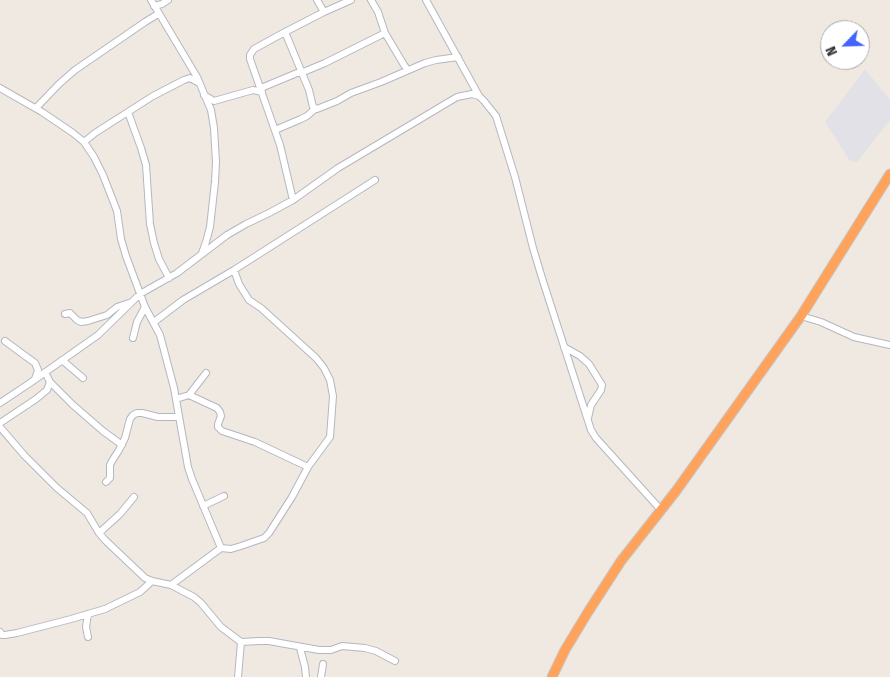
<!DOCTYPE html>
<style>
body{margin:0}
#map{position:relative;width:890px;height:677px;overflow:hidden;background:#efe9e1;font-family:"Fira Sans Condensed",sans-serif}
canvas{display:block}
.north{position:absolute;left:820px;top:20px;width:50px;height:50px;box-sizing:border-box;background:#fff;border:1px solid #ababab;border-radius:50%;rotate:246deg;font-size:14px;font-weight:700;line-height:20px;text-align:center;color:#2e2e2e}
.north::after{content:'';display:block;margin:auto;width:18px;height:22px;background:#4264fb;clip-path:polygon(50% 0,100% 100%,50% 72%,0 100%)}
</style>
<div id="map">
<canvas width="890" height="677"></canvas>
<div class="north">N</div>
</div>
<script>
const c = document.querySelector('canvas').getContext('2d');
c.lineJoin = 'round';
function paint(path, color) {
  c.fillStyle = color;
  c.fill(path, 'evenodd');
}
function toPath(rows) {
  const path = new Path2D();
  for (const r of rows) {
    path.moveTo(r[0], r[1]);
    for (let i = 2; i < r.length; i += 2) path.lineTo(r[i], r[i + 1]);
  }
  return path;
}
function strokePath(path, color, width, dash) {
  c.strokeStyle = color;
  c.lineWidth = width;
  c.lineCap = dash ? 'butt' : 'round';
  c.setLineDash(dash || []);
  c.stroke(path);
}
const industrial = toPath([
 [865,69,890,100,890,120,857,162,850,161,825,122]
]);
const minor = toPath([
 [151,0,197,77,211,110,214,128,216,162,215,182,210,227,206,242,202,253],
 [317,0,324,12],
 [371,0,378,12,385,33,404,65,408,70],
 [426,0,479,96],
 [154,6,162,4,168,0],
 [285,32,309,90,313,107,317,109,337,101,351,93,381,82,425,63,436,60,458,57],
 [301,73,325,63,385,33],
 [0,88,42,112,73,133,84,142,94,157,103,175,117,211,121,239,126,256,145,307,160,335,174,388,188,467,192,479,221,548],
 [261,88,297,73,302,73],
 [204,95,214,101,253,90,262,92],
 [36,108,59,84,75,70,145,22,158,14],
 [128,112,141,148,146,165,150,224,154,243,159,259,169,278],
 [275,130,301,119,307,116,315,109],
 [84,142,95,133,153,96,184,80,190,78,199,83],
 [293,200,280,145,250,59,250,55,254,49,285,32,324,12,351,0],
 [65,314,70,313,77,320,81,322,88,321,107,315,117,307,129,303],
 [801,316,821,322,854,337,890,345],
 [154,322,183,300,234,270,375,180],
 [133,338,137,322,145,307],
 [5,341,28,358,35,363,38,370,35,379],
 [564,347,580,356,589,364,602,385,601,390,591,405,588,418],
 [62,360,83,378],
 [50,382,73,405,103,431,122,445],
 [189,395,206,373],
 [176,399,189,395,217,408,220,412,221,416,218,424,218,427,222,431,255,442,308,467],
 [0,403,30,383,98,335,140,294,177,273,227,235,246,224,269,213,293,200,338,168,457,97,472,94,479,96,484,101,496,116,515,177,533,248,542,278,591,430,596,438,661,510],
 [0,423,36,399,47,390,50,382,45,372],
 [0,427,24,455,57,488,87,513,99,533,105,540,145,578,152,581,171,585,221,548,231,549,241,546,264,538,269,533,292,497,308,467,330,437,333,396,330,380,324,368,316,358,261,308,249,300,239,284,234,270],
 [106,482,110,478,110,465,112,461,119,450,125,438,130,419,133,415,137,413,142,413,158,417,179,417],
 [203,506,224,496],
 [99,533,120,514,134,497],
 [171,585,194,597,201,603,221,627,241,642,259,641,269,641,319,650,331,650,342,646,365,648,376,651,395,661],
 [0,632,2,635,5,635,17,633,71,619,105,609,140,592,152,581],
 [88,637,86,627,88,614],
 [300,648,305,667,306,677],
 [238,677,241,642],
 [321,677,323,664]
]);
const highway = toPath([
 [552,677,565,650,588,612,621,561,676,491,801,316,890,174]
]);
paint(industrial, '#e3e1e8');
strokePath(minor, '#b4b7c1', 8);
strokePath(highway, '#c9c9c9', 11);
strokePath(minor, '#fff', 6);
strokePath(highway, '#ffa35c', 9);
</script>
